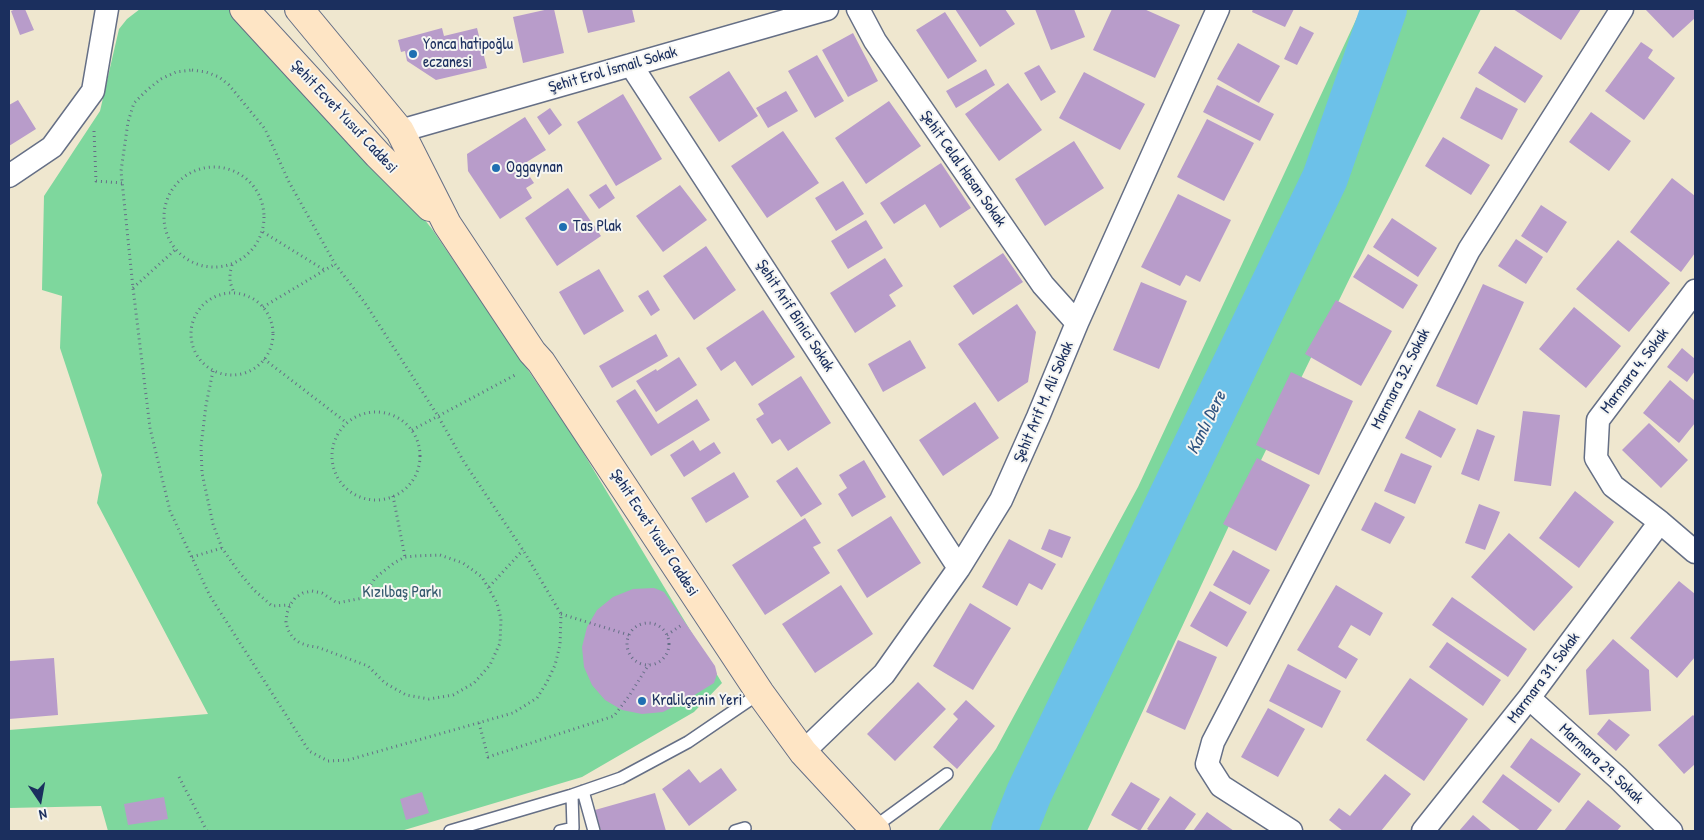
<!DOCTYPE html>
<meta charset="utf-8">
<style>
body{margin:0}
#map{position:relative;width:1704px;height:840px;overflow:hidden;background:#efe7cf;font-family:"Patrick Hand",sans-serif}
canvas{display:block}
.frame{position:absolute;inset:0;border:10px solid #1b2f5e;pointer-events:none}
.north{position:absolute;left:15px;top:775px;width:50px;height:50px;-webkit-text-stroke:4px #f6f6f2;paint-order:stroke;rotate:168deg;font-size:14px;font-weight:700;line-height:20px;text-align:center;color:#1b2f5e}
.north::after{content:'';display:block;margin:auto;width:18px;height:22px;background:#1b2f5e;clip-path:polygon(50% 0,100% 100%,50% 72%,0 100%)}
</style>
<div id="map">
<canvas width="1704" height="840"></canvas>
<div class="frame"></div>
<div class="north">N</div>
</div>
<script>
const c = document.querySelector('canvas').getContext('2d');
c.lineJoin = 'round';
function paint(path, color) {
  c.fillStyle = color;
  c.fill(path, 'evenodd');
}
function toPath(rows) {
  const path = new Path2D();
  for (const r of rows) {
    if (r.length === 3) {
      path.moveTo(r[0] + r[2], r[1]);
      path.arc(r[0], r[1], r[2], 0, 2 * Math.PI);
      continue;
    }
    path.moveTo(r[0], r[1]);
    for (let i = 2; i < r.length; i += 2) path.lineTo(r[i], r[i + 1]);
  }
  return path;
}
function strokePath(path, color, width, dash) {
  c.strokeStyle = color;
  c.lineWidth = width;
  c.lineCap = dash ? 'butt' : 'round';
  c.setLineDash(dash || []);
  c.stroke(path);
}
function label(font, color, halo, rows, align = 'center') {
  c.font = font + ' "Patrick Hand",sans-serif';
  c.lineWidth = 4;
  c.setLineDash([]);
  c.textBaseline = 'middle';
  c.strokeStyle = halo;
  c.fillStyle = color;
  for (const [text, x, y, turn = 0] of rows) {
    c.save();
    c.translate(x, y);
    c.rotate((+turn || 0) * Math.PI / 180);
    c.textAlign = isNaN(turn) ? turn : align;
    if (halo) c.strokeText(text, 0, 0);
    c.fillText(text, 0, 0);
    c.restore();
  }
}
const green = toPath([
 [140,9,252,9,310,75,432,229,575,439,722,683,694,712,582,777,401,831,108,831,101,806,9,808,9,730,208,714,97,503,102,475,60,348,62,296,42,290,44,196,100,111,119,29,127,19],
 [1361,9,1481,9,1227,530,1087,831,938,831,996,749,1138,487]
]);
const river = toPath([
 [1014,831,1029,793,1325,178,1384,9]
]);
const building = toPath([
 [16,9,25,9,34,30,20,35,11,11],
 [549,9,554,9,564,53,523,63,513,17],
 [582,9,632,9,635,22,588,33],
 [955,9,1005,9,1015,24,980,47],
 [1035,9,1074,9,1085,37,1051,50],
 [1112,9,1144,9,1180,25,1155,78,1093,50],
 [1253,9,1294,9,1285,27,1252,12],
 [1513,9,1581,9,1561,40],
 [1645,9,1695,9,1695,18,1673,38],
 [945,12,977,61,948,79,916,30],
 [1300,26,1314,33,1297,65,1284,59],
 [442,28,444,36,477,28,487,68,436,80,407,61,405,51,401,52,398,40],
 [853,33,878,81,848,97,822,50],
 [1641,42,1653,50,1648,58,1675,78,1644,120,1605,91],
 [1238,43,1280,66,1259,103,1217,79],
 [1495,46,1543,76,1525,103,1478,73],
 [817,55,844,101,815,118,788,71],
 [1039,65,1056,92,1041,101,1024,73],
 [986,69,995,85,956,108,946,91],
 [729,71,758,116,719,142,689,97],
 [1084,72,1145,104,1120,150,1059,118],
 [1008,83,1042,130,999,161,965,114],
 [1217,85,1274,114,1260,141,1203,112],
 [1476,87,1518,109,1502,140,1460,118],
 [786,91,798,111,768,128,756,108],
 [623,94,662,159,616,186,577,122],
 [18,100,36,129,9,146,9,105],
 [889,101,921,146,866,184,835,138],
 [550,108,562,125,549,135,537,117],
 [1591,112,1631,141,1609,171,1569,142],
 [525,117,546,150,522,165,534,183,526,188,532,198,500,219,468,171,467,154],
 [1207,119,1254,143,1224,201,1177,177],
 [783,131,819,183,767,218,731,166],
 [1443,137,1490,165,1471,195,1425,166],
 [1074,141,1104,188,1045,226,1015,179],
 [941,163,971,208,940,228,925,204,894,224,880,203],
 [1672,178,1695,196,1695,253,1681,272,1630,232],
 [843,181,864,214,836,231,815,198],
 [606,184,615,198,599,209,589,195],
 [680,185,707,220,663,252,636,216],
 [568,188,601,236,557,266,525,218],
 [1178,194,1231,220,1200,282,1186,275,1180,286,1141,267],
 [1541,205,1567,222,1547,253,1521,236],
 [1392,218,1437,248,1418,277,1373,247],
 [866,220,883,248,848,269,831,241],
 [1516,239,1543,257,1526,284,1498,266],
 [1618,240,1670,283,1629,332,1576,289],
 [706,246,736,290,694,320,663,276],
 [1003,253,1023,282,973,315,953,286],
 [1368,254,1418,285,1403,309,1353,277],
 [885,258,903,286,889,295,896,306,855,333,830,293],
 [599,269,624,311,584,335,559,292],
 [1141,282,1187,301,1159,369,1113,350],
 [1483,284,1524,302,1477,405,1436,386],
 [648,290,660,310,651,316,638,296],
 [1336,300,1392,331,1361,386,1305,354],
 [1017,304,1036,332,1028,382,998,402,958,344],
 [1574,307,1621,346,1586,388,1539,349],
 [763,310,795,357,752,386,735,361,721,371,706,348],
 [656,334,668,356,612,388,599,366],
 [910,340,926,368,883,392,868,364],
 [1682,348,1695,359,1695,371,1687,382,1667,367],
 [679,357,697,385,656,412,636,381,656,369,657,371],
 [1291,372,1353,401,1319,475,1256,445],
 [801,376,831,423,788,451,780,439,772,444,756,419,764,414,758,404],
 [1670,380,1695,401,1695,423,1679,443,1643,413],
 [635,389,658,424,697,399,710,420,651,456,616,401],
 [975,402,999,438,943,476,919,440],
 [1419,410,1456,429,1441,458,1405,438],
 [1523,411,1560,415,1551,486,1514,481],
 [1649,423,1688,460,1661,488,1622,450],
 [1477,429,1495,436,1479,481,1461,474],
 [693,440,700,451,714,442,721,453,684,477,670,455],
 [1401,453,1432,466,1415,504,1384,491],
 [1257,458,1310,485,1276,551,1223,524],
 [864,460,886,497,852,517,838,494,847,488,839,475],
 [797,467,822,504,801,517,776,481],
 [734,472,749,497,706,523,691,498],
 [1575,491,1614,522,1579,568,1539,538],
 [1375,502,1405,517,1390,544,1361,530],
 [1479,504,1500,512,1485,550,1465,543],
 [891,516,921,563,867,598,837,550],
 [805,518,821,543,813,547,830,573,765,615,732,565],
 [1049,529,1071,537,1062,558,1041,549],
 [1509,533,1573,587,1534,631,1471,577],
 [1009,539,1056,564,1042,590,1029,583,1017,606,982,587],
 [1233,550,1270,570,1250,605,1213,585],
 [1679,581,1695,594,1695,657,1677,678,1630,638],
 [841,585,873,634,815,673,782,624],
 [1336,585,1383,613,1370,636,1351,625,1338,647,1358,659,1346,679,1297,650],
 [654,588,664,592,715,666,717,674,714,683,683,702,663,712,642,714,622,710,605,700,592,685,584,667,582,647,587,627,597,610,613,597,633,589],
 [1210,591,1247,612,1227,647,1190,626],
 [1452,597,1527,649,1508,677,1432,625],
 [970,603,1011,628,973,690,933,666],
 [1613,639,1649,670,1651,711,1589,715,1586,670],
 [1178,640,1217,657,1185,730,1146,712],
 [1447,642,1501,680,1483,706,1429,667],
 [54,658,58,715,9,719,9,661],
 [1288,664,1341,691,1322,728,1269,701],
 [1410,678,1468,719,1424,781,1366,740],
 [918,682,946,709,895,761,867,734],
 [966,700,995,726,957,769,933,747,958,719,953,714],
 [1268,708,1305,729,1278,777,1241,757],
 [1693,715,1695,717,1695,764,1684,774,1658,745],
 [1609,719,1630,735,1616,751,1597,734],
 [1531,738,1581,774,1559,803,1510,767],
 [721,768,737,790,689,826,662,789,689,769,700,783],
 [1385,774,1411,794,1381,831,1343,831,1329,820,1339,808,1350,816],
 [1503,774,1552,810,1536,831,1521,831,1482,802],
 [1131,782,1160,799,1140,831,1111,815],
 [422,792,429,813,406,820,400,799],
 [655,793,666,831,601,831,595,810],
 [1170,796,1196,814,1184,831,1150,831,1147,829],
 [164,797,168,819,128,825,124,804],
 [1588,800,1621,826,1617,831,1564,831],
 [1207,812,1234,831,1193,831],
 [1473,815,1492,831,1459,831]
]);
const path = toPath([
 [192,70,206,72,219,77,229,85,265,129,289,182,335,264,365,303,438,416,464,462,523,550,561,614,560,645,555,665,547,682,537,698,513,713,348,760,328,761,309,751,210,596,170,511,150,428,133,288,121,171,128,122,134,103,147,90,161,79,176,72,192,70],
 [94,131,96,181,122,183],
 [214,217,50],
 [263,232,326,271],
 [232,265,230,273,230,282,234,293],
 [133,288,176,249],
 [232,334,41],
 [263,307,335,264],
 [264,359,347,423],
 [213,371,206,405,201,446,202,473,213,524,222,548,238,571,254,590,272,606,290,605],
 [376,456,44],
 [412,430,517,374],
 [393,496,405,557],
 [440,555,463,563,482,577,497,603,501,619,500,643,490,665,474,683,453,695,429,699,406,695,385,683,368,666,317,647,309,646,300,643,293,638,288,630,286,622,287,613,290,605,295,598,303,593,312,591,322,593,337,603,363,598,375,578,394,563,405,557,416,556,440,555],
 [192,557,222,548],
 [489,587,523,550],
 [561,614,629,635],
 [648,644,21],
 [667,635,683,624],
 [479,723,488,757,614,716,629,696,649,664],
 [179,777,207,831]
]);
const service = toPath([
 [583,791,594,831],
 [873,828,947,774],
 [450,831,572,795,621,778,688,742,760,693],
 [560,831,573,828,572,795],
 [735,831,745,828]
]);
const minor = toPath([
 [858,9,875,41,1043,285,1077,323],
 [631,65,959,568],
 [400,131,827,9],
 [9,176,52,147,93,91,107,9],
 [1695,291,1598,420,1596,458,1613,486,1660,522,1695,552],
 [1529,698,1618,778,1671,831],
 [803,752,884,674,959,568,1001,500,1038,417,1077,323,1218,9],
 [1291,831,1221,786,1207,764,1213,742,1469,250,1622,9],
 [1423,831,1529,698,1660,522]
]);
const secondary = toPath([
 [244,9,378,155,430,207],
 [299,9,400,131,447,224,532,352,541,362,760,693,803,752,876,831]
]);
const markers = [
 [413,54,5,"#1f6fb2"],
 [496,168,5,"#1f6fb2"],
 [563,227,5,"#1f6fb2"],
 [642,701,5,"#1f6fb2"]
];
const poiNames = [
 ["Yonca hatipoğlu",423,45],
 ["eczanesi",423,63],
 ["Oggaynan",506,168],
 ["Tas Plak",573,227],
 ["Kralilçenin Yeri",652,701]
];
const streetNames = [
 ["Şehit Erol İsmail Sokak",613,70,-16],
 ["Şehit Ecvet Yusuf Caddesi",344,117,47],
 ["Şehit Celal Hasan Sokak",963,169,55],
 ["Şehit Arif Binici Sokak",795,316,57],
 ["Marmara 4. Sokak",1635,371,-53],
 ["Marmara 32. Sokak",1401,379,-63],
 ["Şehit Arif M. Ali Sokak",1044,402,-67],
 ["Şehit Ecvet Yusuf Caddesi",654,533,57],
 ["Marmara 31. Sokak",1544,678,-53],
 ["Marmara 29. Sokak",1601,764,43]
];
const parkNames = [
 ["Kızılbaş Parkı",402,593]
];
const waterNames = [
 ["Kanlı Dere",1207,423,-64]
];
paint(green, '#7ed79d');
strokePath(river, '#6cc1e9', 46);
paint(building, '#b89cca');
strokePath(service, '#656f86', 14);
strokePath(minor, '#656f86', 25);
strokePath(secondary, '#656f86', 30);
strokePath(path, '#656f86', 3, [1, 4]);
strokePath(service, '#fff', 11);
strokePath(minor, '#fff', 22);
strokePath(secondary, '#fee5c5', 28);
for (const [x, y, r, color] of markers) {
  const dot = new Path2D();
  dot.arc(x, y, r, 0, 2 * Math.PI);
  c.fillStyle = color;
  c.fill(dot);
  strokePath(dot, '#f6f6f2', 2);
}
label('16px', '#1b2f5e', '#f6f6f2', poiNames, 'left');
label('16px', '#1b2f5e', '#f6f6f2', streetNames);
label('16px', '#34596e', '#f6f6f2', parkNames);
label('italic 18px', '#2f5481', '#f6f6f2', waterNames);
</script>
